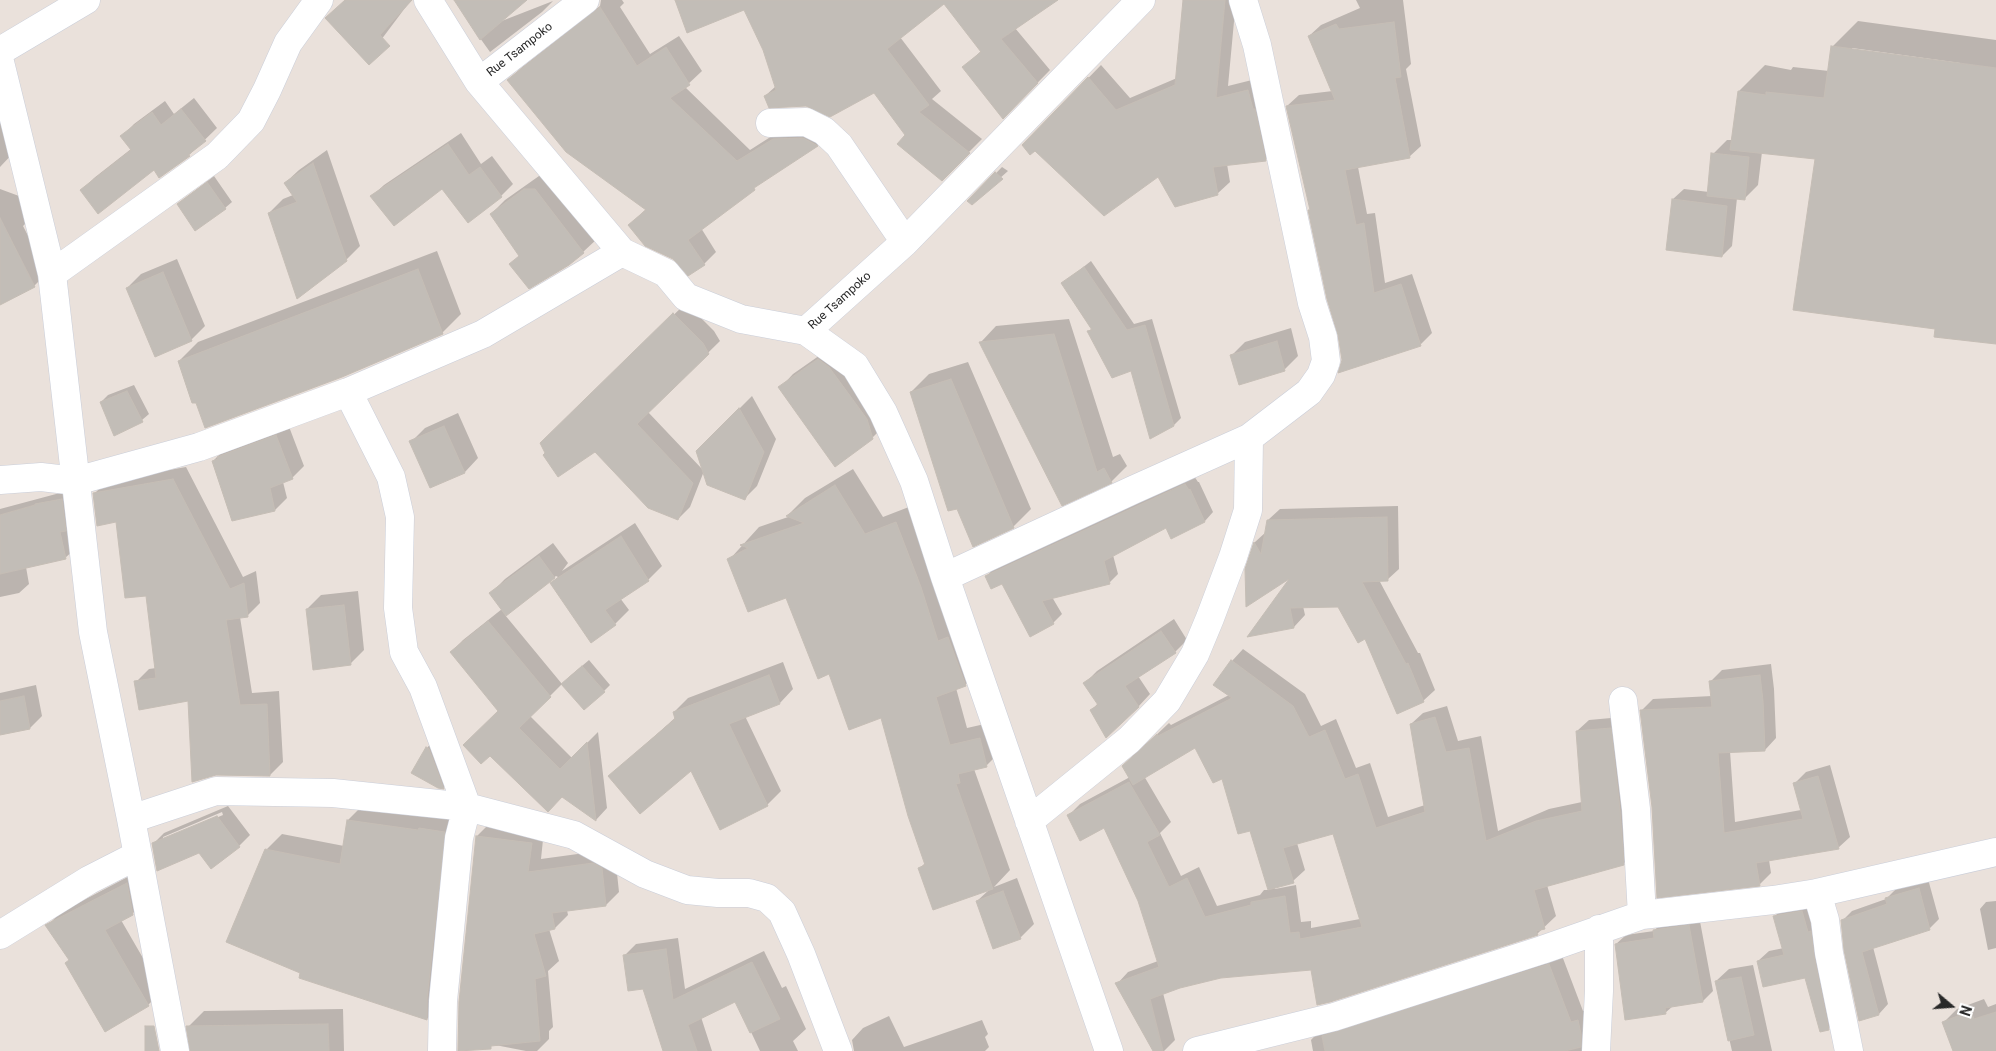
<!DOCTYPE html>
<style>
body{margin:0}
#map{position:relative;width:1996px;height:1051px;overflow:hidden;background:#eae1db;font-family:Roboto,sans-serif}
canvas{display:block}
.north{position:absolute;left:1926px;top:981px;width:50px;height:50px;-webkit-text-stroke:4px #fff;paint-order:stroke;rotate:108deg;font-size:14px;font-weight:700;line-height:20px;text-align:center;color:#282828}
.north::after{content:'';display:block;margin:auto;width:18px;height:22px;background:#282828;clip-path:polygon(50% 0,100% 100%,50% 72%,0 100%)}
</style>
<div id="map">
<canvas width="1996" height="1051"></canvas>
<div class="north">N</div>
</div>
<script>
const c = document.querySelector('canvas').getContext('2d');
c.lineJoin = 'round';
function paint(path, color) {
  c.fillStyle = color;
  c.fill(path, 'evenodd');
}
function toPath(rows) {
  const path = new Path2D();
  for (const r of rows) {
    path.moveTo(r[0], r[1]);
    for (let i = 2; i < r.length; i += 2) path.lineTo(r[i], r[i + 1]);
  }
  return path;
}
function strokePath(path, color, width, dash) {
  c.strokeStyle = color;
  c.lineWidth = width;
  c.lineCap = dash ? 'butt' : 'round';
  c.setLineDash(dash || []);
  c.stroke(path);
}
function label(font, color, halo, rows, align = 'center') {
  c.font = font + ' Roboto,sans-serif';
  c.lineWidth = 5;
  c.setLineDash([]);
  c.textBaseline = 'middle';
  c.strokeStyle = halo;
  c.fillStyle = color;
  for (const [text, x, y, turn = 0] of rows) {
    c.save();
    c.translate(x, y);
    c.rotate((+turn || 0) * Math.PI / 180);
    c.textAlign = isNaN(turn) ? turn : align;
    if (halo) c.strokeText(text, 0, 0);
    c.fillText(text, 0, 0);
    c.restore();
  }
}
const shadow = toPath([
 [346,0,411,0,378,44],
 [601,0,622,0,624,3,620,7,650,54,679,36,702,71,685,87,750,150,786,127,829,133,817,146,760,182,701,228,716,252,704,264,674,258,629,225,646,209,509,80,521,68,600,6],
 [676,0,1048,0,1015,28,1050,70,1003,118,964,67,981,51,944,2,900,37,941,91,932,99,982,139,942,179,874,92,806,105,765,96,776,86,765,50,744,8],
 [1184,0,1236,0,1228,86,1260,78,1278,148,1265,160,1227,164,1230,182,1217,194,1158,175,1035,149,1023,145,1101,65,1130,98,1177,78],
 [1356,0,1403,0,1411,64,1406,69,1421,146,1409,157,1358,167,1367,214,1375,213,1385,283,1412,274,1432,333,1420,345,1343,360,1340,335,1287,106,1299,95,1333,91,1309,36,1321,25,1360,8],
 [553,1,542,12,490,52,480,38,494,24],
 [1858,21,1996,40,1996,342,1936,328,1816,158,1762,152,1758,185,1744,199,1737,198,1732,246,1722,256,1673,199,1684,189,1709,192,1713,154,1727,140,1732,140,1739,91,1765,65,1791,70,1793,67,1829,71,1832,47],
 [1852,48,1960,63,1960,65,1852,50],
 [194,98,217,128,189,155,154,168,82,190,94,178,131,149,122,136,134,124,165,101,174,114],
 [0,105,16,150,0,167],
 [461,133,481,164,492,156,513,184,501,196,443,188,372,196,384,185],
 [327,150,360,246,346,260,269,213,283,199,293,195,285,183,299,170],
 [1002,167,1008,171,972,203,969,201],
 [214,176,232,202,225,208,178,204],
 [539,176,549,176,597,239,583,252,511,264,520,255,491,214,505,200],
 [0,189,19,196,29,220,23,226,47,273,34,286,0,303],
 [437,251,461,314,442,333,197,402,179,361,198,342],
 [177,259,205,326,191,340,127,288,141,274],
 [1091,261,1134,324,1152,319,1181,418,1174,425,1131,369,1089,331,1092,328,1063,283],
 [686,303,714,331,720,341,648,412,703,470,697,451,752,396,776,439,757,486,745,498,704,471,690,507,678,519,595,451,546,453,541,443],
 [1069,319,1113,457,1120,454,1127,466,1111,482,1063,504,981,342,996,326],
 [1291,328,1298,356,1284,370,1231,356,1245,342],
 [833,346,886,424,872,438,780,388,793,374],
 [968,362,1031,509,1013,527,911,392,929,374],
 [134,385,149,414,142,420,101,402,108,395],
 [458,413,478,458,465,472,430,487,411,442,425,428],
 [288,424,304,466,292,478,283,482,287,498,275,510,213,461,225,449],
 [186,467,243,577,256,571,260,603,247,616,240,617,252,693,279,691,283,762,270,775,216,774,189,700,136,682,149,669,156,668,147,594,117,521,94,494,107,481],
 [853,469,883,517,914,505,983,667,965,685,956,688,967,728,998,721,1004,748,986,766,974,769,1010,870,994,887,1017,878,1034,924,1020,938,977,901,990,889,920,868,925,863,882,716,829,672,786,596,729,560,759,527,791,516,788,515,805,498],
 [1194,476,1198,482,1199,482,1213,512,1205,521,1172,537,1167,526,1113,555,1118,574,1109,583,1052,597,1062,614,1053,623,1002,582,987,576,995,567],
 [71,490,75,549,65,558,26,567,29,584,19,593,0,597,0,509],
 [1398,506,1399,569,1387,580,1379,580,1418,653,1420,653,1435,690,1423,701,1339,606,1303,606,1305,615,1294,627,1250,635,1294,575,1246,569,1255,542,1266,532,1268,520,1280,509],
 [635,523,662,566,648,580,620,598,629,610,615,624,551,583,558,577,556,576,505,615,562,684,530,716,572,758,598,732,607,808,596,820,562,795,500,710,451,652,463,640,502,609,491,593,505,579,553,543,568,563,562,571],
 [358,591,364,650,350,664,307,609,321,595],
 [1174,619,1187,640,1175,652,1138,676,1150,694,1138,707,1092,710,1098,703,1085,683,1097,671],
 [1243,649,1305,694,1321,726,1336,719,1356,768,1370,763,1388,817,1425,805,1411,724,1423,713,1447,706,1458,741,1481,736,1498,831,1549,809,1582,802,1577,731,1589,720,1622,717,1635,852,1623,864,1547,885,1556,916,1537,934,1312,969,1220,977,1180,987,1163,993,1175,1040,1164,1051,1155,1051,1117,984,1128,972,1158,961,1139,901,1105,827,1068,816,1080,804,1130,777,1136,754,1169,723,1171,725,1229,695,1232,661],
 [1196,746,1223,777,1251,829,1269,890,1264,890,1260,895,1217,906,1199,867,1181,876,1160,833,1171,822,1144,776],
 [1334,832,1360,919,1311,928,1311,921,1301,922,1296,885,1275,889,1274,887,1293,881,1305,870,1297,843],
 [589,660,610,685,604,691,569,677],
 [783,662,793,689,780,703,745,716,781,791,767,805,692,769,610,776,676,717,674,712,688,698],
 [1771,664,1774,689,1776,738,1765,750,1730,751,1735,822,1801,810,1794,784,1806,772,1830,765,1850,837,1838,848,1769,860,1771,873,1759,885,1653,807,1641,711,1653,699,1712,696,1710,682,1722,670],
 [36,685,42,716,30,728,0,733,0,693],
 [433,741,450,781,443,788,427,748],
 [364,804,460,816,442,1003,427,1019,302,972,266,850,282,834,344,846,348,820],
 [228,806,250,835,239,846,153,844,164,833],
 [222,812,223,815,163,840,163,837],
 [490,823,544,830,541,859,607,850,615,855,619,892,606,905,567,910,568,915,555,928,549,929,559,961,548,971,553,1027,549,1031,549,1039,537,1051,526,1051,459,1038,477,836],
 [141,870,146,900,132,914,121,920,162,991,148,1005,70,959,47,926,61,912],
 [1928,879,1939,919,1930,928,1873,947,1888,1004,1879,1014,1860,1019,1842,921,1852,911,1886,899,1896,889],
 [1996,901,1996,948,1988,950,1980,909,1986,902],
 [1812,902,1838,1018,1828,1029,1806,976,1758,961,1769,951,1784,948,1775,916,1785,906],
 [1699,916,1713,991,1703,1001,1673,1006,1665,1013,1616,944,1626,935,1654,931,1664,920],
 [678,938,685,989,764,951,782,988,786,986,806,1029,793,1041,798,1051,760,1051,736,1000,701,1017,712,1051,665,1051,644,988,624,956,636,944],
 [1561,953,1583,1011,1590,1009,1600,1051,1313,1051,1311,1040,1323,1027],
 [1753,965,1772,1051,1732,1051,1716,981,1729,969],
 [1984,999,1988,1007,1996,1004,1996,1051,1955,1051,1944,1022,1957,1009],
 [343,1009,344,1051,191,1051,189,1026,204,1011],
 [889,1016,904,1047,982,1020,988,1034,985,1037,989,1047,985,1051,854,1051,852,1040,863,1028]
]);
const building = toPath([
 [345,0,412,0,380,35,390,46,369,65,325,18,345,0],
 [454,0,527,0,480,40,454,0],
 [675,0,1058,0,1001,39,1038,83,1003,119,962,67,981,52,944,4,887,49,929,105,919,112,970,153,942,181,897,144,905,135,874,93,830,117,806,106,769,108,764,96,776,90,763,50,744,10,687,33,675,0],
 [1183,0,1225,0,1216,98,1248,90,1253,109,1255,109,1266,161,1213,167,1218,195,1175,207,1158,177,1104,216,1035,151,1030,155,1022,145,1088,77,1116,110,1175,85,1183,0],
 [600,7,637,66,666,47,690,85,670,98,737,161,773,139,803,138,818,146,754,188,755,190,688,240,705,265,688,276,673,259,645,246,628,225,646,210,566,152,507,80,600,7],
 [1394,22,1401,77,1395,78,1410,158,1345,170,1356,225,1364,223,1374,293,1401,284,1421,346,1338,373,1342,360,1338,335,1327,299,1308,210,1310,210,1286,106,1335,100,1308,36,1336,24,1339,29,1394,22],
 [1831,46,1996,68,1996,344,1934,337,1935,329,1793,310,1815,159,1730,150,1738,91,1766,95,1766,92,1824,98,1831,46],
 [181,109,206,141,188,155,190,156,159,178,154,170,98,214,80,190,131,150,120,136,152,112,161,125,181,109],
 [448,144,469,175,480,167,502,197,468,223,442,189,394,226,370,196,448,144],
 [1711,153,1749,157,1745,200,1707,196,1711,153],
 [313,163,347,261,297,299,268,213,297,202,284,183,313,163],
 [995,172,1003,179,972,205,967,201,995,172],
 [207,182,226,209,195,231,177,204,207,182],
 [524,189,535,189,584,253,569,265,529,289,509,264,519,256,490,214,524,189],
 [1672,199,1727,206,1722,257,1666,250,1672,199],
 [0,218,35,287,0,305,0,218],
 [1084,267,1127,330,1145,325,1174,426,1150,439,1131,371,1112,378,1087,331,1092,330,1061,283,1084,267],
 [418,269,443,334,342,377,205,428,196,403,192,403,178,361,418,269],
 [163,272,192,341,155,357,126,288,163,272],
 [673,313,703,343,709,354,637,424,693,483,678,520,648,508,595,452,558,477,543,455,545,453,540,443,673,313],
 [1054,334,1097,472,1104,468,1112,483,1062,506,979,342,1054,334],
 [1277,341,1285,371,1239,385,1230,355,1277,341],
 [818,359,829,367,867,419,873,439,835,467,778,387,818,359],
 [951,379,1014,528,973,547,957,509,948,511,910,392,951,379],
 [127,391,143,422,114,436,100,402,127,391],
 [739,408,764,452,745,500,707,485,696,451,739,408],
 [444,426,465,473,430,488,409,441,444,426],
 [276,435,293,479,270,488,275,511,232,521,212,461,218,459,217,457,276,435],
 [173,479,230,589,244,583,248,617,226,620,240,705,267,704,270,776,216,775,192,782,188,701,139,710,134,681,156,678,146,596,125,598,116,522,97,526,93,493,173,479],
 [1185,484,1189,490,1190,489,1205,522,1171,539,1166,528,1104,561,1110,584,1042,601,1054,624,1030,637,1002,584,991,589,985,576,1185,484],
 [835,485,865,534,896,522,921,587,938,641,948,637,966,686,936,697,950,745,980,738,987,767,958,774,960,783,956,784,993,889,933,910,918,868,925,865,908,816,881,718,849,730,829,674,818,679,786,598,748,612,727,559,748,548,740,545,804,523,786,516,835,485],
 [62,499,66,531,60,532,66,559,0,574,0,515,35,505,35,504,62,499],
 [1387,517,1388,581,1362,582,1406,664,1408,663,1424,702,1397,714,1365,639,1358,643,1338,607,1290,608,1294,628,1247,637,1289,579,1246,607,1245,569,1254,542,1261,554,1267,520,1387,517],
 [621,536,649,581,605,610,616,625,591,643,550,583,621,536],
 [539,556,555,578,506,616,489,593,539,556],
 [344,605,351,665,313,670,306,609,344,605],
 [488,621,551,697,519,728,560,769,587,742,596,821,562,797,548,812,490,756,481,764,463,745,498,711,450,652,488,621],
 [1161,631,1176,653,1125,686,1139,707,1106,738,1090,710,1098,705,1083,683,1161,631],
 [1231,660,1293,706,1309,737,1325,730,1345,779,1358,774,1376,828,1425,812,1410,724,1435,717,1446,752,1469,748,1486,841,1536,821,1582,811,1576,731,1611,728,1620,810,1624,865,1534,890,1545,929,1536,931,1538,935,1330,1002,1317,1005,1311,970,1221,978,1180,988,1150,999,1163,1051,1153,1051,1115,983,1159,967,1138,901,1104,828,1080,841,1067,815,1129,782,1160,835,1147,842,1169,887,1187,878,1205,917,1251,905,1251,902,1285,896,1290,933,1299,932,1300,939,1362,927,1333,834,1283,848,1294,883,1268,890,1250,831,1238,834,1222,779,1213,783,1195,748,1133,785,1122,766,1157,734,1158,736,1232,698,1213,685,1231,660],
 [582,666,605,692,584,710,561,684,582,666],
 [769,675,780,704,729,724,768,806,720,830,691,771,640,814,608,776,675,719,673,712,769,675],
 [1760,675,1763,701,1765,751,1718,753,1724,833,1803,819,1793,783,1818,776,1839,849,1756,863,1760,886,1657,898,1652,807,1640,710,1712,707,1709,681,1760,675],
 [24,696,30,729,0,735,0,701,24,696],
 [426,747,429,749,444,789,438,788,411,773,426,747],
 [217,816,240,847,211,869,199,853,157,871,152,843,217,816],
 [347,820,418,830,419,828,445,832,427,999,427,1020,299,978,300,973,226,942,265,849,340,864,347,820],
 [476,836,532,843,528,872,593,863,602,868,606,906,552,913,555,929,534,934,546,976,535,979,540,1041,491,1046,491,1049,458,1051,459,1002,476,836],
 [127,883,133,915,105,930,149,1006,105,1032,65,963,69,960,45,925,127,883],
 [1919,888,1930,930,1862,952,1879,1015,1859,1021,1844,950,1841,920,1887,904,1885,898,1919,888],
 [1003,891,1021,939,993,949,976,901,1003,891],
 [1802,911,1808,932,1811,931,1814,956,1829,1030,1820,1032,1805,978,1763,987,1757,961,1784,955,1773,916,1802,911],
 [1689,925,1703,1002,1665,1008,1666,1014,1625,1020,1615,944,1654,938,1653,930,1689,925],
 [666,949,673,1000,752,962,780,1019,750,1033,735,1002,688,1025,697,1051,663,1051,643,989,628,991,623,955,666,949],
 [1549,964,1571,1022,1578,1020,1581,1034,1581,1047,1565,1051,1325,1051,1322,1036,1549,964],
 [1741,977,1754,1035,1728,1041,1715,981,1741,977],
 [1971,1011,1974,1019,1996,1012,1996,1051,1953,1051,1942,1022,1971,1011],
 [328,1024,329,1051,190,1051,186,1026,328,1024],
 [145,1026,154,1026,159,1051,145,1051,145,1026]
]);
const street = toPath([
 [428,0,479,82,622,252,666,273,686,297,741,319,806,331,855,366,883,412,914,481,945,577,1109,1051],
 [0,51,86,0],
 [0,62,52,274,93,632,131,819,175,1051],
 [479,82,585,0],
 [770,123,806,122,824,131,839,145,905,242],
 [52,274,217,156,251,121,267,90,288,43,319,0],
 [806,331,905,242,1141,0],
 [348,392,391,477,400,517,398,608,404,652,423,687,467,807,459,838,443,1001,442,1051],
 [0,480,41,477,76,481,199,447,348,392,483,334,622,252],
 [945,577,1133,490,1249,438,1309,392,1321,375,1326,361,1323,337,1312,303,1257,45,1243,0],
 [1623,701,1636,809,1642,915],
 [131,819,216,791,333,793,467,807,574,835,645,874,687,890,718,893,749,893,767,898,782,912,801,954,838,1051],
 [1029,821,1129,740,1167,701,1195,654,1210,618,1233,557,1248,510,1249,438],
 [1817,893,1996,852],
 [0,935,89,880,138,855],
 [1197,1051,1334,1017,1542,950,1642,915,1773,900,1817,893,1825,920,1829,953,1849,1051],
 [1596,1051,1599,991,1599,929]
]);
const streetNames = [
 ["Rue Tsampoko",520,50,-38],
 ["Rue Tsampoko",840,301,-42]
];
paint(shadow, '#0003');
paint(building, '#c2bdb7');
strokePath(building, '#c5bdb5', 1);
strokePath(street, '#caced9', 29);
strokePath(street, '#fff', 28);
label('12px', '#282828', '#fff', streetNames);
</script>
